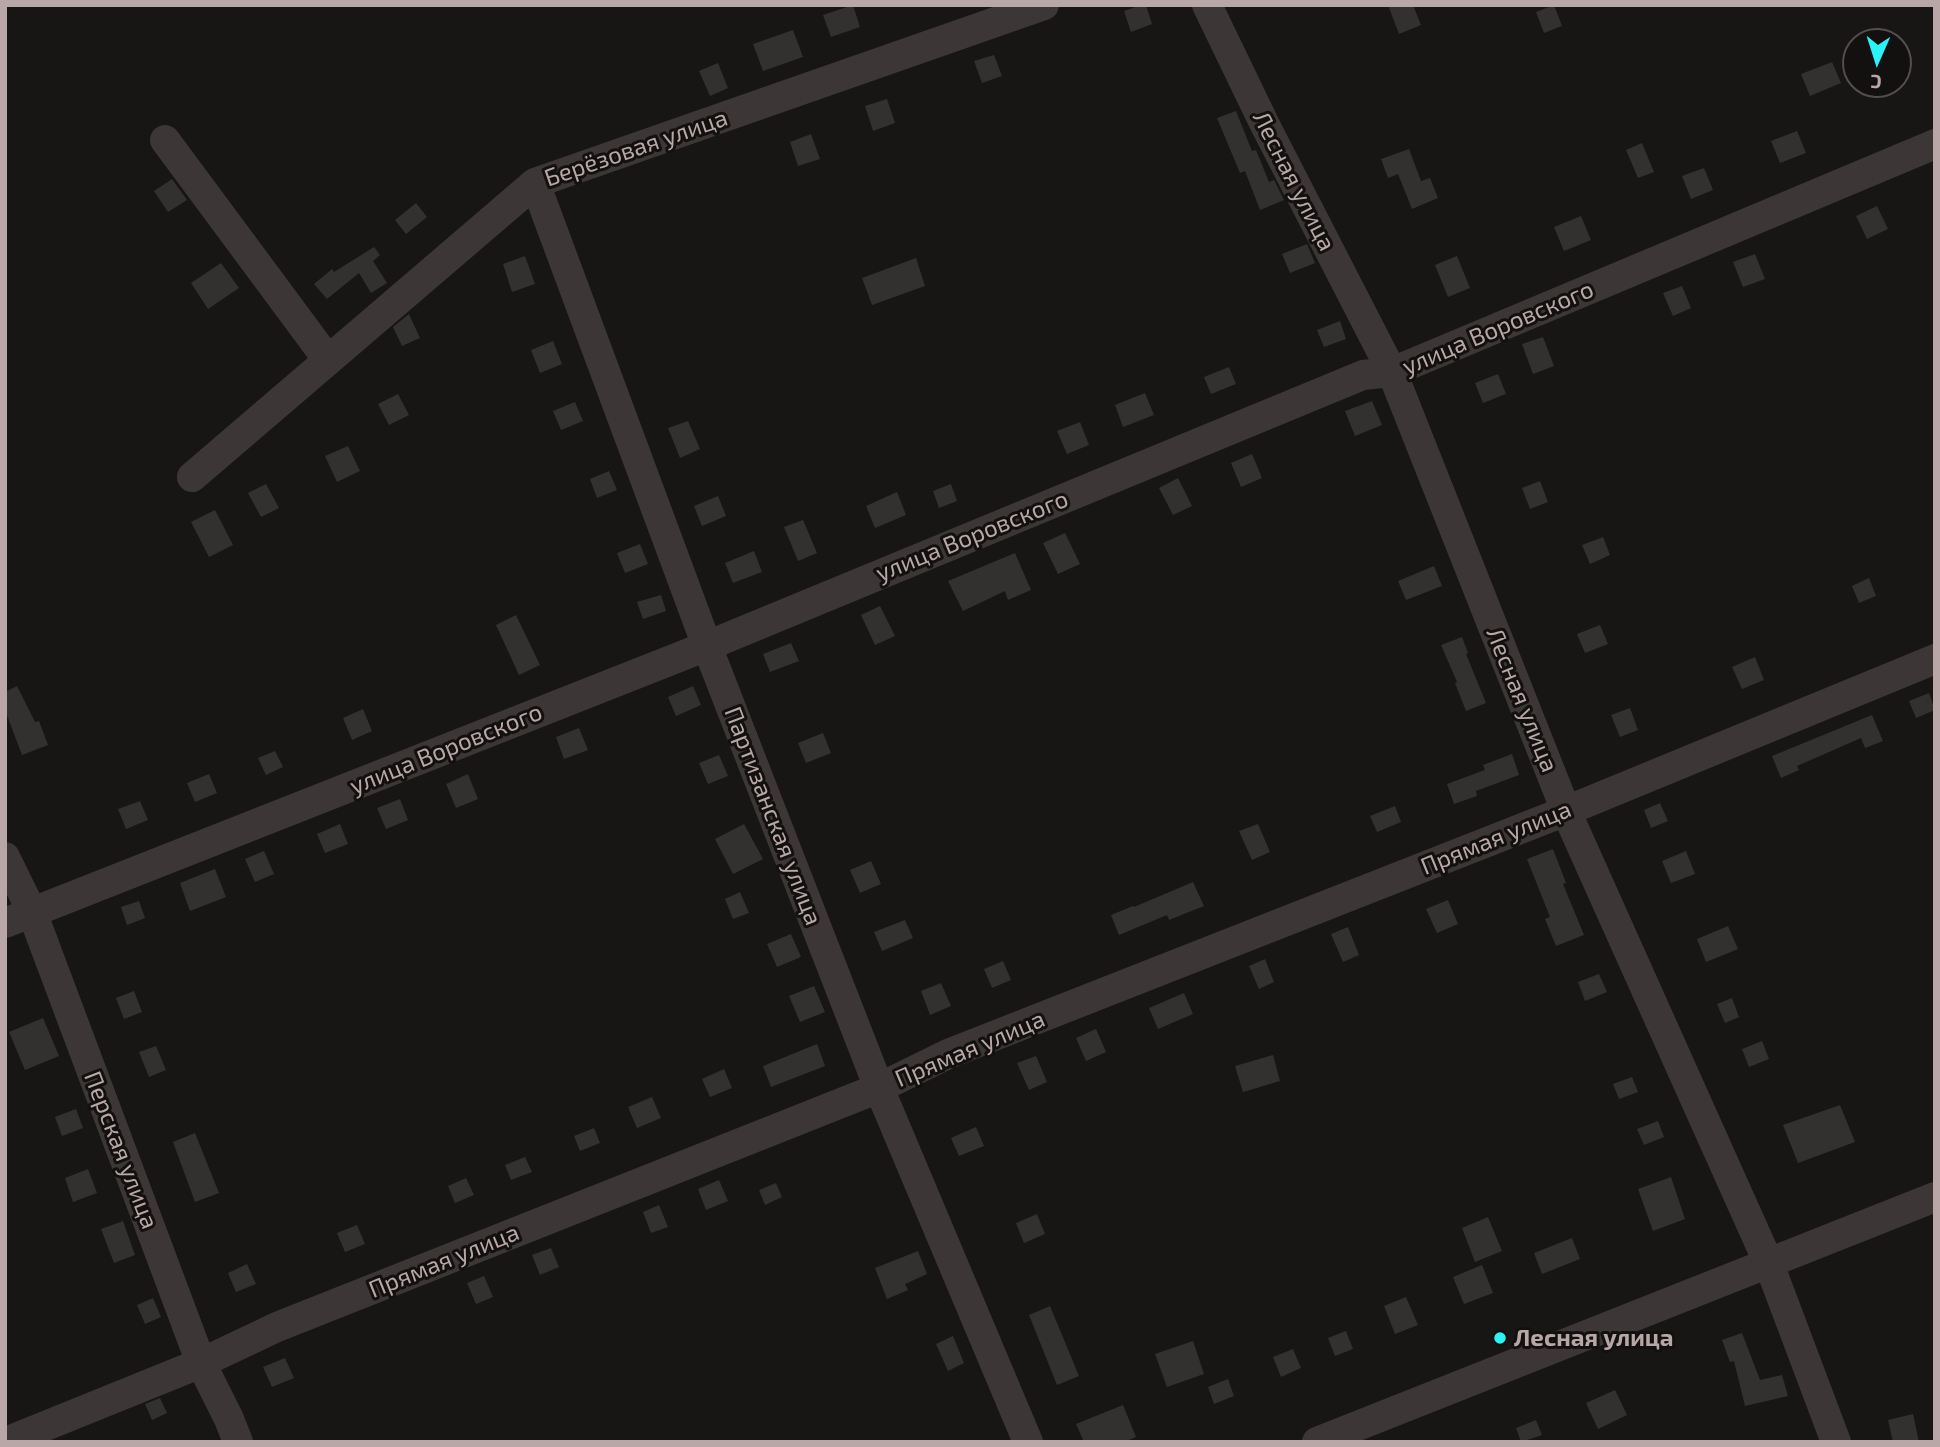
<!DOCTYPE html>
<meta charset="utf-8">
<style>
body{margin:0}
#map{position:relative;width:1940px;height:1447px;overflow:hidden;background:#171615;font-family:"Exo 2",sans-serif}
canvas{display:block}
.frame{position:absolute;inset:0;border:7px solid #b8a7a6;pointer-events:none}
.north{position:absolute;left:1842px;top:28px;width:70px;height:70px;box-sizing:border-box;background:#121110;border:2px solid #544d4c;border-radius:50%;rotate:183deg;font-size:19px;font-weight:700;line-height:28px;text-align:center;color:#b8a7a6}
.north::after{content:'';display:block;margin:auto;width:24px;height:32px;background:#2bf2f9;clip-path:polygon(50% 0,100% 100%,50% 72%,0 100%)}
</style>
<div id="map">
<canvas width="1940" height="1447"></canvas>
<div class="frame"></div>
<div class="north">С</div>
</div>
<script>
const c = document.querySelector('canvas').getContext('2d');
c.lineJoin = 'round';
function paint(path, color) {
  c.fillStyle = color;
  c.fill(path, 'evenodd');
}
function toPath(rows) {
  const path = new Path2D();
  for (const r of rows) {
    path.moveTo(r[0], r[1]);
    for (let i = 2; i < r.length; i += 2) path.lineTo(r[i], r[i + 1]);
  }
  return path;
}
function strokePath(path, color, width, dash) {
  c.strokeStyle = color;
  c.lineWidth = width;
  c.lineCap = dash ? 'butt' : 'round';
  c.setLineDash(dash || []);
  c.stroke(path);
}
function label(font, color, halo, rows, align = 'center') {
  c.font = font + ' "Exo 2",sans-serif';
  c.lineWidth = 6;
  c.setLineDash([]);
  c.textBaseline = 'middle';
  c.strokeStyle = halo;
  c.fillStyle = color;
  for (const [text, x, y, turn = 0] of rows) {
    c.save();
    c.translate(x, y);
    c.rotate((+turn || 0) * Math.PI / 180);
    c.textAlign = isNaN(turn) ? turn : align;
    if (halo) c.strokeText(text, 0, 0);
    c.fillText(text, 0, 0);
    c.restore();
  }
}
const building = toPath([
 [853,5,860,27,831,37,823,15],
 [1141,5,1146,5,1152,24,1131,32,1124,11],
 [1388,5,1413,5,1421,25,1399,34],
 [1554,5,1562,26,1544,33,1536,12],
 [793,30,803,57,763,71,753,44],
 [994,55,1002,76,982,83,974,61],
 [1832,62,1841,83,1810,96,1801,74],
 [718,63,728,88,710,96,699,71],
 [887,99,895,123,873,131,865,106],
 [1236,111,1252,151,1256,150,1269,182,1274,180,1284,200,1260,210,1245,171,1240,173,1217,118],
 [1797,131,1806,153,1780,163,1771,141],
 [811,134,820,159,798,166,790,142],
 [1642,143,1654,172,1638,178,1626,150],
 [1409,149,1421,181,1430,178,1438,198,1412,209,1398,174,1388,178,1381,159],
 [1704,168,1713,190,1691,199,1682,176],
 [172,179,187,200,168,212,154,191],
 [416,203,427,217,406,234,395,220],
 [1877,206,1888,229,1867,239,1856,216],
 [1581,216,1591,240,1564,251,1554,227],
 [1307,244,1315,263,1290,273,1282,254],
 [374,247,380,255,373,261,387,283,371,293,359,273,327,299,314,284,332,269,334,272],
 [1755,254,1765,279,1743,287,1733,262],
 [525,256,535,284,512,292,503,264],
 [1457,256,1470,288,1448,297,1435,265],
 [916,258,925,286,872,305,862,278],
 [221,263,239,288,208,309,191,283],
 [1682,286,1691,308,1673,316,1663,293],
 [409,314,420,338,402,346,393,327],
 [1340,321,1346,339,1324,347,1317,330],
 [1543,337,1554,366,1533,374,1522,344],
 [553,341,562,364,540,373,531,350],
 [1229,367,1236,384,1211,394,1204,377],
 [1498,374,1506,394,1483,403,1475,383],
 [1145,393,1154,415,1123,427,1115,405],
 [398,394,409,415,389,425,378,404],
 [1372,401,1382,425,1355,436,1345,411],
 [575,402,583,421,561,430,553,411],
 [688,421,700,449,680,458,668,428],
 [1080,422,1089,445,1067,454,1057,431],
 [348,446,360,471,337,482,325,456],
 [1252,454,1262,478,1241,487,1231,463],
 [609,471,617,490,597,498,590,479],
 [1178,478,1192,506,1173,515,1159,488],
 [1540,481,1548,502,1530,509,1522,488],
 [266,484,279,508,261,517,248,493],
 [951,484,957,501,939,508,933,491],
 [897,492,906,515,875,528,866,506],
 [718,496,726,516,702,526,694,506],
 [215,510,233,545,209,557,191,522],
 [803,520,817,553,798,561,784,527],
 [1065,533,1080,564,1058,574,1043,543],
 [1603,537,1610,555,1590,564,1582,545],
 [640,544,648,564,625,573,617,553],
 [754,551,762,572,733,583,725,563],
 [1015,553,1031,590,1008,600,1005,591,963,611,948,581],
 [1434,566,1442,586,1406,600,1398,581],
 [1869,578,1876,596,1859,603,1852,586],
 [661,595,666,611,643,619,637,602],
 [880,606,895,636,875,645,861,615],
 [516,615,540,665,519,675,496,625],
 [1600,625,1608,644,1585,653,1577,634],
 [1462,637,1468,653,1466,654,1486,703,1466,711,1455,683,1457,682,1441,645],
 [791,643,799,661,770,672,763,654],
 [1755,657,1764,680,1742,689,1732,667],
 [17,686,35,722,39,721,48,745,22,755,5,710,5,692],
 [693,686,701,705,676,716,668,697],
 [1929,693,1935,710,1916,718,1909,701],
 [1630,708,1638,730,1620,737,1611,715],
 [363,709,372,731,352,740,343,718],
 [1872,715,1883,741,1865,748,1861,738,1797,766,1799,770,1781,778,1772,756],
 [579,728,588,750,564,759,556,737],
 [823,733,831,753,806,763,798,743],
 [275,751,283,767,266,775,258,758],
 [1512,754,1519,775,1476,791,1477,796,1454,804,1447,784,1485,770,1483,765],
 [719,755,728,776,708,784,699,763],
 [209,774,217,793,195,802,187,783],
 [468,774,478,799,456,808,446,784],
 [400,799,408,820,386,829,377,808],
 [140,801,148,820,126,829,118,809],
 [1660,803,1668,821,1651,828,1644,810],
 [1395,806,1401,822,1377,832,1370,816],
 [340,824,348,844,325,853,317,834],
 [744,824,763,859,733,874,715,839],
 [1258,824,1270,852,1252,860,1239,831],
 [1553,849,1566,883,1563,884,1584,935,1556,946,1545,919,1550,917,1527,859],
 [264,851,274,874,255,882,245,859],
 [1686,851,1695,874,1671,883,1662,861],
 [871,861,881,884,860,893,850,870],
 [215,869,226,897,190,911,180,883],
 [1193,882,1204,906,1169,920,1167,915,1119,935,1111,915,1133,906,1134,907],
 [740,892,749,913,733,919,725,899],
 [1448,900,1458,924,1437,933,1426,909],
 [139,901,145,918,127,925,121,907],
 [905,920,913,938,882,951,874,932],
 [1728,926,1738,949,1706,962,1697,939],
 [1348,927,1359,955,1343,962,1331,934],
 [791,934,801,957,777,967,767,944],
 [1265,959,1274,982,1259,989,1249,966],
 [1003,961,1011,980,992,988,984,969],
 [1599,974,1607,992,1585,1001,1578,982],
 [941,983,951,1006,930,1015,921,991],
 [814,986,825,1012,800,1022,789,996],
 [134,991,142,1012,124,1019,116,998],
 [1184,993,1193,1014,1158,1029,1149,1008],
 [1732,998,1739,1017,1725,1023,1717,1004],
 [43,1018,59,1056,25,1070,9,1032],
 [1096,1029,1106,1052,1086,1061,1076,1038],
 [1762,1041,1769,1059,1749,1067,1742,1049],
 [817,1044,825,1066,771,1087,763,1066],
 [156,1046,166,1070,149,1077,139,1052],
 [1273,1055,1280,1081,1243,1092,1235,1066],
 [1036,1056,1047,1082,1029,1090,1017,1063],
 [724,1069,732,1088,710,1097,702,1079],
 [1632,1077,1638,1092,1619,1099,1613,1084],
 [652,1097,661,1118,637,1128,628,1107],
 [1840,1105,1855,1142,1798,1163,1783,1125],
 [76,1109,83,1128,62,1136,55,1117],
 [1658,1121,1664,1137,1644,1145,1637,1129],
 [976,1127,984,1146,959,1156,951,1138],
 [594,1128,600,1143,580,1151,574,1136],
 [195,1133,219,1193,195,1202,173,1142],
 [525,1157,532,1172,511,1180,505,1165],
 [88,1169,97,1193,73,1202,65,1178],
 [1671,1177,1685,1219,1653,1231,1638,1189],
 [466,1178,474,1195,455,1203,448,1186],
 [719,1180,728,1201,706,1210,698,1189],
 [776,1183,782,1197,765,1205,759,1190],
 [659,1205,668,1227,651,1233,643,1212],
 [1037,1214,1045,1234,1024,1243,1016,1223],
 [1488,1217,1502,1251,1475,1262,1462,1228],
 [123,1221,135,1255,114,1263,101,1229],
 [357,1225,365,1244,345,1252,337,1233],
 [1572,1238,1580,1259,1542,1274,1534,1253],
 [551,1248,559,1267,540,1275,532,1255],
 [918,1251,927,1274,905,1284,908,1290,887,1299,875,1268],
 [247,1264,256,1284,236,1292,228,1273],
 [1482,1265,1493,1293,1464,1304,1453,1277],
 [484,1276,493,1297,476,1304,467,1283],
 [1406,1297,1418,1325,1395,1334,1384,1306],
 [153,1298,161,1317,145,1324,137,1305],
 [1050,1306,1079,1376,1057,1385,1029,1315],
 [1346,1331,1353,1349,1335,1356,1328,1338],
 [1742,1333,1760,1380,1782,1375,1788,1396,1745,1406,1734,1361,1730,1362,1722,1340],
 [953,1336,964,1363,948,1371,936,1344],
 [1193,1341,1204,1374,1167,1387,1155,1354],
 [1293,1349,1301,1368,1281,1377,1273,1357],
 [285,1358,294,1378,272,1387,263,1367],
 [1228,1379,1234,1396,1214,1404,1208,1387],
 [1615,1390,1627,1415,1598,1429,1586,1403],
 [160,1398,167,1413,152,1420,145,1404],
 [1123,1405,1136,1437,1124,1442,1084,1442,1076,1424],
 [1913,1414,1919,1442,1893,1442,1888,1420],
 [1536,1420,1542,1435,1521,1442,1516,1428]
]);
const minor = toPath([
 [1207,5,1265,125,1392,372,1566,811,1769,1264,1836,1442],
 [165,140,328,360],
 [535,183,707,646,879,1088,1028,1442],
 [192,477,535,183,1044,5],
 [5,857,32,912,201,1363,229,1419,238,1442],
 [5,923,707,646,1363,375,1392,372,1935,144],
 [6,1442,201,1363,277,1327,879,1088,948,1054,1566,811,1935,659],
 [1317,1442,1935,1197]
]);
const markers = [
 [1500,1338,7,"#2bf2f9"]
];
const streetNames = [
 ["Берёзовая улица",636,148,-19],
 ["Лесная улица",1294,181,63],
 ["улица Воровского",1498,328,-23],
 ["улица Воровского",972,536,-22],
 ["Лесная улица",1522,700,68],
 ["улица Воровского",446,749,-22],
 ["Партизанская улица",773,816,69],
 ["Прямая улица",1496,838,-22],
 ["Прямая улица",970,1049,-23],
 ["Перская улица",121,1150,69],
 ["Прямая улица",444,1261,-22]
];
const poiNames = [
 ["Лесная улица",1514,1338]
];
paint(building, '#333130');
strokePath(minor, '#3c3736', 30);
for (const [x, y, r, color] of markers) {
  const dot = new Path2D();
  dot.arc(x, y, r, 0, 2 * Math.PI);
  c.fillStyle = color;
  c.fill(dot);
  strokePath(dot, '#121110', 2.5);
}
label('24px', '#b8a7a6', '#121110', streetNames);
label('bold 24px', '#b8a7a6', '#121110', poiNames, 'left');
</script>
